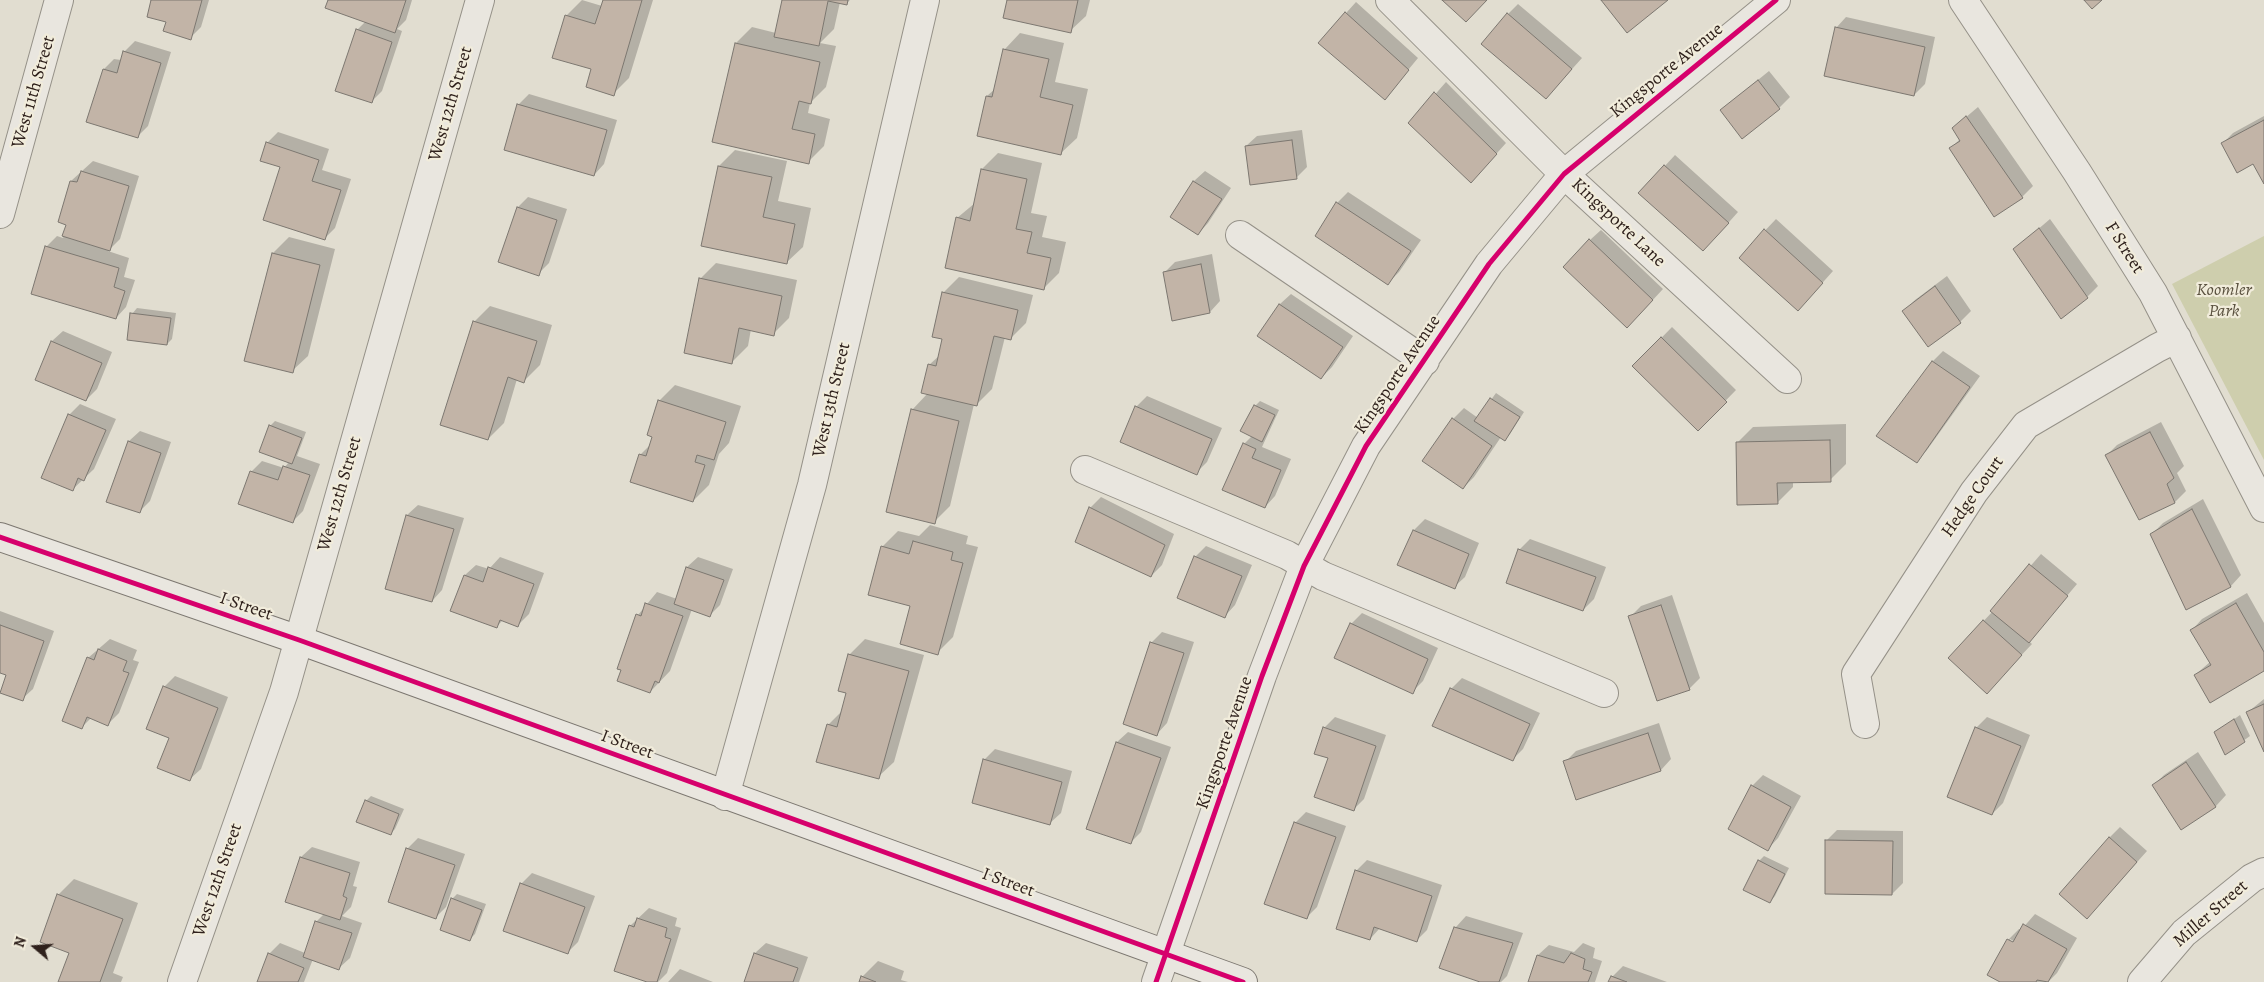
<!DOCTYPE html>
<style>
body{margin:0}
#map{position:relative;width:2264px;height:982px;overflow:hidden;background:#e1ddd0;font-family:Alegreya,serif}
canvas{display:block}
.north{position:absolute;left:10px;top:922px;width:50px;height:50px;-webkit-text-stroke:4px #f1ecdb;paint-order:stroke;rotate:288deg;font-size:14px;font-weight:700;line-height:20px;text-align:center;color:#2f211c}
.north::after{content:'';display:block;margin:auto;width:18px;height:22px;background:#2f211c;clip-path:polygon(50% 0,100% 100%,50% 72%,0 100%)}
</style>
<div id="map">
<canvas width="2264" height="982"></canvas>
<div class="north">N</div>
</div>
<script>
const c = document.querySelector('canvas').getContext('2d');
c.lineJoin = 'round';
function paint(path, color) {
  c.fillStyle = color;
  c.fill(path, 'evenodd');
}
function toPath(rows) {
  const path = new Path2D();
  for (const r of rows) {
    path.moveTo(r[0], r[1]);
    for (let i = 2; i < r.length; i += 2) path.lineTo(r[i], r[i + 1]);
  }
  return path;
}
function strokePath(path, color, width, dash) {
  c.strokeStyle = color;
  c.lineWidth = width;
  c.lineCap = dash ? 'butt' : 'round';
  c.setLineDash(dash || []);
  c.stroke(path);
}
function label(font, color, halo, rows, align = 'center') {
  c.font = font + ' Alegreya,serif';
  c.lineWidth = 4.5;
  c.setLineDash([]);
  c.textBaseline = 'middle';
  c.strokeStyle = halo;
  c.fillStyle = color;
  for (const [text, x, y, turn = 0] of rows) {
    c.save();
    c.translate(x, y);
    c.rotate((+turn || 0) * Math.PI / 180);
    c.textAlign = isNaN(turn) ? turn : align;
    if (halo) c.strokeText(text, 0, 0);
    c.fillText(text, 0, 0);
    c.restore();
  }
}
const green = toPath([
 [2264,236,2264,460,2172,284]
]);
const shadow = toPath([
 [153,0,209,0,201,27,190,38],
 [329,0,412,0,406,20,397,29,402,31,382,91,371,102,357,30,366,21],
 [582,0,602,6,604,0,653,0,629,78,613,94,593,69,566,16],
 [783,0,850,0,847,3,840,2,834,29,820,43,836,46,826,87,810,103,808,113,830,119,824,146,808,162,736,43,752,27,776,33],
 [1008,0,1090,0,1086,16,1070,31],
 [1356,2,1418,58,1385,98,1320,42],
 [1518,4,1582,58,1546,98,1508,14],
 [1846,17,1935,37,1925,84,1914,95,1836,28],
 [1020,33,1064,43,1055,82,1088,89,1077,138,1061,153,987,96,996,88,1005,49],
 [135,41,171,52,148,126,137,137,104,69,114,59,121,60,124,52],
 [1769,71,1790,97,1779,108,1721,110],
 [1446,82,1506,143,1481,171,1410,123],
 [529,94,617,120,604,164,594,175,518,105],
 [1978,107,2033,186,2022,197,1951,148,1960,139,1965,118],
 [2264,116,2264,181,2254,162,2222,144,2233,133],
 [1302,130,1307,167,1296,178,1246,146,1257,136],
 [278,132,329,149,322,170,351,179,335,228,325,238,267,143],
 [735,150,787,161,778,201,811,208,803,247,787,262,719,166],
 [998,153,1042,163,1031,213,1047,216,1042,237,1066,242,1059,273,1043,289,957,218,975,203,982,169],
 [1675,155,1738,212,1714,239,1640,193],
 [93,161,139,176,120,239,108,251,129,258,124,277,135,280,126,307,116,318,46,247,57,236,63,238,67,224,71,181],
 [1205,171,1231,188,1208,223,1198,234,1171,216,1194,181],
 [1348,192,1421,240,1399,272,1388,283,1337,203],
 [528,197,567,209,549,263,538,274,518,207],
 [1776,219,1833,271,1808,299,1740,257],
 [2050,219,2098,286,2087,297,2015,249],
 [1601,230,1663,289,1638,316,1590,240],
 [289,237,335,249,308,356,292,371,273,253],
 [1212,254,1220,301,1210,312,1165,272,1175,262],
 [716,263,797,280,789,318,773,334,751,329,748,346,732,362,700,279],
 [1947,276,1971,311,1960,322,1929,345,1904,311,1915,300],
 [959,277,1033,295,1026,323,1010,339,1005,337,992,389,976,405,974,404,950,506,934,522,912,410,928,393,929,365,940,355,944,338,943,293],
 [1291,294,1353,336,1332,367,1321,378,1259,336,1280,304],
 [490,306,552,325,540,365,524,381,517,379,504,423,488,439,474,322],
 [137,308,176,313,172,339,167,344,132,314],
 [1672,327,1736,390,1698,429,1634,366],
 [63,331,112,352,97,389,86,400,36,379,52,341],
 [1943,351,1980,376,1927,450,1917,461,1878,436,1933,361],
 [675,385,741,406,729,443,719,454,709,485,693,501,640,455,651,444,659,401],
 [1496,393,1524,412,1510,434,1505,439,1501,437,1474,477,1463,488,1453,419,1464,408,1478,418],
 [1147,396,1222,428,1207,462,1196,473,1136,407],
 [1260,401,1279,410,1262,447,1291,459,1275,496,1265,507,1244,444,1252,436,1255,406],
 [80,404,116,419,94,469,72,490,69,415],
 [275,421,306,432,297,456,320,464,303,511,292,522,240,503,252,471,262,461,284,468,289,462,270,426],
 [2161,422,2184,466,2177,473,2186,491,2175,502,2139,519,2106,456,2117,445],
 [1846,424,1846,464,1830,480,1793,481,1793,487,1777,503,1737,443,1753,427],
 [140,431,171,442,150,501,139,512,107,501,129,441],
 [1101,497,1174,534,1162,565,1151,576,1090,508],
 [2203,499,2241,575,2231,586,2186,608,2152,534,2163,523],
 [418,505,464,518,442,590,432,601,407,515],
 [1425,519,1479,543,1465,577,1454,587,1399,564,1414,530],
 [930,525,968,536,966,544,978,547,953,637,937,653,882,547,898,531,919,536],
 [1530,539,1606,567,1594,599,1583,610,1519,550],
 [1206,546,1252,565,1235,605,1225,616,1195,557],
 [2041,554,2077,584,2029,641,2032,644,1997,681,1949,658,1993,611,1992,610],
 [500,557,544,573,529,614,518,625,503,620,497,626,465,575,476,565,489,569],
 [698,557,733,569,720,605,709,616,692,609,670,671,650,692,638,615,657,592,677,599,687,567],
 [2247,593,2264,623,2264,670,2195,675,2210,662,2192,630,2202,619],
 [1672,595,1700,678,1689,689,1630,617,1641,606],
 [0,611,54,631,33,689,22,699,8,674,0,672],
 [1362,613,1438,648,1423,681,1412,692,1351,624],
 [1162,632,1194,642,1167,723,1157,734,1151,643],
 [110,639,137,650,133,660,139,662,119,713,108,724,91,718,82,727,88,658],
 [865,639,924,655,894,762,878,777,828,725,843,710,847,692,840,690,850,654],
 [175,676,228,697,201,769,190,779,170,737,164,687],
 [1462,678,1540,713,1523,749,1513,759,1434,726,1451,689],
 [2264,699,2264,749,2248,712],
 [2240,715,2250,736,2226,753,2216,732],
 [1335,717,1386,735,1364,799,1354,809,1329,758,1324,728],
 [1987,717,2030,735,2003,803,1992,814,1976,728],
 [1659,723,1671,759,1661,770,1565,762,1576,751],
 [1128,732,1171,747,1141,832,1130,843,1087,828,1117,742],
 [995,749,1072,771,1061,813,1050,823,984,760],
 [2198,752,2226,795,2216,806,2181,829,2153,786,2164,775],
 [1763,775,1801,796,1778,838,1768,849,1752,786],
 [371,796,404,809,395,829,390,834,366,801],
 [1306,812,1346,826,1317,907,1306,918,1266,903,1295,823],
 [2120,827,2147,851,2098,906,2109,838],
 [1837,830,1903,831,1903,883,1892,894,1826,841],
 [418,838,465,854,446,907,435,918,389,902,408,848],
 [312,847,360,862,353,886,357,887,351,907,342,916,362,923,350,958,339,968,313,959,304,982,258,982,269,954,280,943,305,953,317,921,325,913,301,857],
 [1764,856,1789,868,1775,896,1770,902,1759,861],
 [1367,860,1442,885,1427,930,1417,940,1380,928,1370,939,1356,871],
 [532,873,595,896,578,942,567,953,521,884],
 [74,879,138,903,113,973,123,977,121,982,59,982,70,952,58,895],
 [457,894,486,904,475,934,470,939,452,899],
 [649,908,677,918,675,926,681,928,667,973,658,982,651,982,630,926],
 [2035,914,2077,938,2057,973,2048,982,2003,982,2008,940,2019,929,2021,930],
 [2010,939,2019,944,2010,942],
 [1466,916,1523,933,1507,976,1501,982,1483,982,1440,967,1456,927],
 [766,943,808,957,799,982,745,982,755,953],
 [1583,943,1595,948,1593,958,1602,961,1595,982,1529,982,1538,955,1549,945,1574,952],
 [878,961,904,971,901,980,908,982,861,982,862,977],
 [1623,966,1667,982,1610,982,1612,977],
 [680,969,713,982,668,982]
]);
const building = toPath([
 [151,0,202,0,191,40,163,31,166,22,147,17,151,0],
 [328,0,406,0,395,33,325,8,328,0],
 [603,0,642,0,614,96,586,87,591,69,552,58,565,15,595,24,603,0],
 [782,0,848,0,847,5,828,1,819,46,774,37,782,0],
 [1007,0,1078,0,1071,33,1003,18,1007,0],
 [1442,0,1487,0,1466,22,1442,0],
 [1601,0,1668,0,1627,33,1601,0],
 [2084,0,2102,0,2092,9,2084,0],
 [1345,12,1409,70,1385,100,1318,43,1345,12],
 [1507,13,1572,69,1546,99,1481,44,1507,13],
 [1835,27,1925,47,1914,96,1824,76,1835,27],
 [356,29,392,42,372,103,335,91,356,29],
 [735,43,820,62,811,104,799,101,792,129,815,134,809,164,712,142,735,43],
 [1003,49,1049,59,1040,97,1073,105,1061,155,977,136,986,96,992,97,1003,49],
 [123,51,161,63,138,138,86,122,103,69,117,73,123,51],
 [1758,80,1780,109,1742,139,1720,110,1758,80],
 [1434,92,1497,154,1471,183,1408,123,1434,92],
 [517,104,607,130,594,176,504,150,517,104],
 [1966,116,2023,198,1994,217,1949,148,1960,141,1952,128,1966,116],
 [2264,120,2264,184,2253,164,2237,173,2221,143,2264,120],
 [1292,140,1297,179,1250,185,1245,146,1292,140],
 [266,142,319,160,312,181,341,190,325,240,263,220,280,167,260,161,266,142],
 [1664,165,1729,223,1703,251,1638,193,1664,165],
 [718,166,772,177,763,217,795,224,787,264,701,246,718,166],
 [981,169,1027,179,1016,229,1032,232,1027,253,1051,258,1044,290,945,268,956,217,970,221,981,169],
 [81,171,129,186,110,251,62,236,66,225,58,222,70,181,77,182,81,171],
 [1193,181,1222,199,1198,235,1170,217,1193,181],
 [1336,202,1411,251,1388,285,1315,236,1336,202],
 [517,207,557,220,539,276,498,262,517,207],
 [2039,228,2088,298,2061,319,2013,249,2039,228],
 [1764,229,1823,283,1798,311,1739,258,1764,229],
 [1589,239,1653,300,1627,328,1563,267,1589,239],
 [45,246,119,268,114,287,125,291,116,319,31,294,45,246],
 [272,253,320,265,293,373,244,361,272,253],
 [1201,264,1210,313,1172,321,1163,272,1201,264],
 [699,278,782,296,774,336,739,328,732,364,684,353,699,278],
 [1935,286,1961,323,1928,347,1902,311,1935,286],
 [942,292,1018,310,1011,340,994,336,977,406,921,393,928,364,936,366,942,339,932,337,942,292],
 [1279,304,1343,347,1321,379,1257,336,1279,304],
 [130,313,171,318,167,345,127,340,130,313],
 [473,321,537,341,524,383,508,377,488,440,440,425,473,321],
 [1661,337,1727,402,1698,431,1632,366,1661,337],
 [51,341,102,363,86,401,35,380,51,341],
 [1932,361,1970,387,1917,463,1876,436,1932,361],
 [1490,398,1520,417,1505,441,1474,421,1490,398],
 [658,400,726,422,714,460,697,455,695,462,705,465,693,502,630,482,639,454,646,456,652,437,647,435,658,400],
 [1254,405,1275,415,1262,442,1240,431,1254,405],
 [1135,406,1212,439,1197,475,1120,442,1135,406],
 [911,409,959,421,935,524,886,512,911,409],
 [68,414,106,430,84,481,78,478,73,491,41,478,68,414],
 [1452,418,1492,446,1463,489,1422,461,1452,418],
 [269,425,302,438,292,464,259,452,269,425],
 [2150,432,2174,478,2167,484,2175,503,2139,520,2105,455,2150,432],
 [1830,440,1831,482,1777,483,1778,504,1737,505,1736,442,1830,440],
 [128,441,161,453,140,513,106,502,128,441],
 [1243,443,1256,449,1252,458,1281,470,1265,508,1222,490,1243,443],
 [283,466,310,475,293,523,238,504,250,471,278,480,283,466],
 [1089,507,1165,545,1151,577,1075,542,1089,507],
 [2192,509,2231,587,2186,610,2150,534,2192,509],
 [406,515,454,529,432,602,385,589,406,515],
 [1413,530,1469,554,1455,589,1397,565,1413,530],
 [913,541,953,552,951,560,963,563,938,655,900,644,910,606,868,595,881,546,909,554,913,541],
 [1518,549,1596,577,1583,611,1506,583,1518,549],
 [1194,556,1242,576,1225,618,1177,598,1194,556],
 [2029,564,2068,596,2029,643,1990,611,2029,564],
 [488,567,534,584,518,627,500,620,497,628,450,611,464,575,483,582,488,567],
 [686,567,724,580,710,617,674,604,686,567],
 [645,603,683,616,659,683,655,681,650,693,617,681,621,670,617,669,636,614,641,616,645,603],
 [2236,603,2264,652,2264,671,2210,703,2194,675,2211,665,2190,630,2236,603],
 [1661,605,1690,690,1657,701,1628,616,1661,605],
 [1983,620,2022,655,1987,694,1948,658,1983,620],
 [1350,623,1428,659,1413,694,1334,658,1350,623],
 [0,625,44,641,23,701,0,693,6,675,0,673,0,625],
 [1150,642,1184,653,1157,736,1123,724,1150,642],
 [98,649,127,661,123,671,129,673,108,726,87,717,82,729,62,721,87,657,94,660,98,649],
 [848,654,909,671,879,779,816,762,827,724,837,727,846,693,838,691,848,654],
 [163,686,218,708,190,781,157,768,169,738,146,729,163,686],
 [1450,688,1530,724,1513,761,1432,726,1450,688],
 [2264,704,2264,752,2246,712,2264,704],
 [2234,719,2245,742,2225,755,2214,732,2234,719],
 [1323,727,1376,746,1354,811,1314,797,1328,758,1314,754,1323,727],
 [1975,727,2021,746,1992,815,1947,797,1975,727],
 [1648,733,1661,771,1576,800,1563,761,1648,733],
 [1116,742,1161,758,1131,844,1086,829,1116,742],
 [983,759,1062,782,1050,825,972,803,983,759],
 [2186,762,2216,807,2181,830,2152,785,2186,762],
 [1751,785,1791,807,1768,851,1728,829,1751,785],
 [365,800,399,814,391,835,356,822,365,800],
 [1294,822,1336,837,1307,919,1264,904,1294,822],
 [2109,837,2137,862,2087,919,2059,894,2109,837],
 [1825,840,1893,841,1892,895,1825,894,1825,840],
 [406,848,455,865,436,919,388,902,406,848],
 [300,857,350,873,343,896,347,898,340,920,285,902,300,857],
 [1758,860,1785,874,1770,903,1743,890,1758,860],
 [1355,870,1432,896,1417,942,1374,927,1370,940,1336,929,1355,870],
 [520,883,585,907,568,954,503,931,520,883],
 [57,894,123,919,100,982,58,982,69,953,40,942,57,894],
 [451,898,482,910,470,941,440,930,451,898],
 [637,918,667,928,665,937,671,939,657,982,647,982,614,971,629,925,634,927,637,918],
 [315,921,352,933,339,970,303,957,315,921],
 [2023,924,2067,949,2048,982,2037,980,2036,982,2000,982,1987,975,2007,939,2013,942,2023,924],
 [1454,927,1513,943,1499,982,1480,982,1439,968,1454,927],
 [268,953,304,968,298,982,257,982,268,953],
 [754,953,798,968,793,982,744,982,754,953],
 [1571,953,1585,959,1583,969,1592,972,1588,982,1528,982,1537,955,1564,963,1571,953],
 [861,976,876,982,859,982,861,976],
 [1611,976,1627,982,1608,982,1611,976]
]);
const street = toPath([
 [1390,0,1564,174,1787,379],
 [1963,0,2077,172,2153,293,2264,508],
 [0,214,59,0],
 [1240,235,1425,361],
 [1085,470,1287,555,1323,576,1604,693],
 [1865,724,1856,674,1974,492,2026,425,2157,348,2177,338],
 [725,796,812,485,925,0],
 [182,982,284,692,480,0],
 [1156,982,1262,676,1304,566,1366,446,1489,264,1564,174,1776,0],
 [2142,982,2184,933,2252,878,2264,872]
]);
const secondary = toPath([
 [0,537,299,640,1243,982]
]);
const cycleway = toPath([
 [0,537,299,640,1243,982],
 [1156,982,1262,676,1304,566,1366,446,1489,264,1564,174,1776,0]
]);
const streetNames = [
 ["Kingsporte Avenue",1667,71,-39],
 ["West 11th Street",34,92,-74],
 ["West 12th Street",451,104,-74],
 ["Kingsporte Lane",1618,223,43],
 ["F Street",2124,248,58],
 ["Kingsporte Avenue",1398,375,-56],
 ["West 13th Street",832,400,-77],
 ["West 12th Street",340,494,-74],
 ["Hedge Court",1973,497,-55],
 ["I Street",246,607,19],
 ["Kingsporte Avenue",1225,743,-71],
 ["I Street",627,745,20],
 ["West 12th Street",218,880,-71],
 ["I Street",1008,883,20],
 ["Miller Street",2211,914,-41]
];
const parkNames = [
 ["Koomler",2224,291],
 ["Park",2224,312]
];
paint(green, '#cecead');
paint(shadow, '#0003');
paint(building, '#c2b4a7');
strokePath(building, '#7c7770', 1);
strokePath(street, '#959188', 30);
strokePath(secondary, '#7c7770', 30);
strokePath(street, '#e9e6df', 28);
strokePath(secondary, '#e9e6df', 28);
strokePath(cycleway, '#d6006c', 5);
label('18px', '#2f211c', '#f1ecdb', streetNames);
label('italic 18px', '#5a513f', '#f1ecdb', parkNames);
</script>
